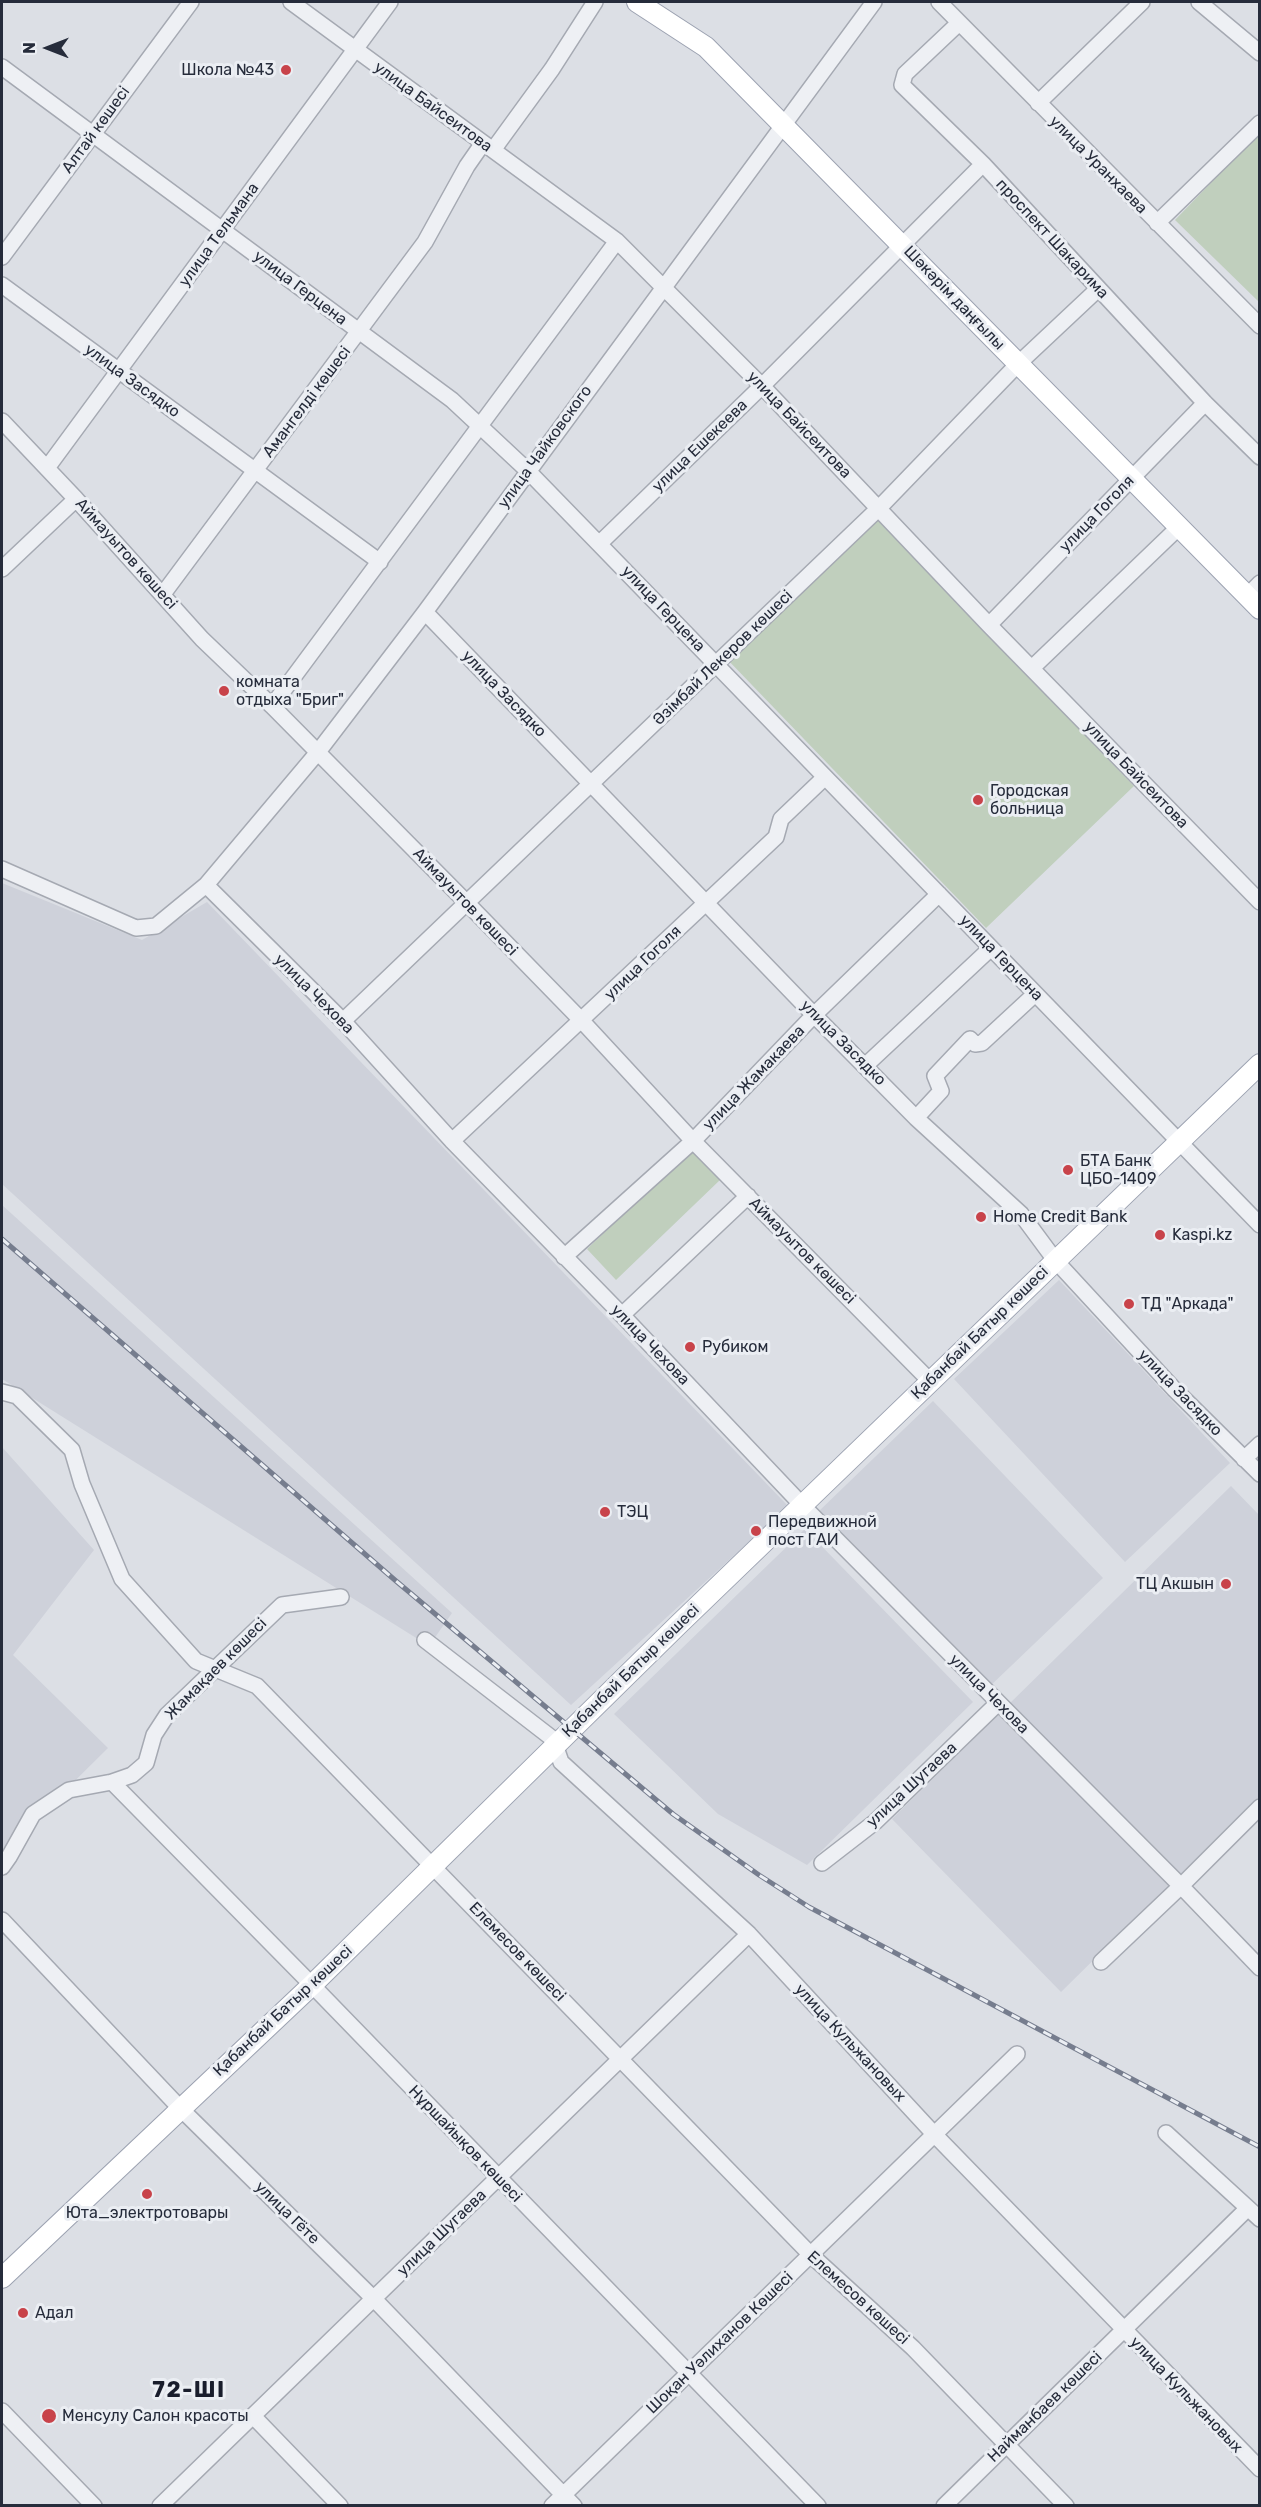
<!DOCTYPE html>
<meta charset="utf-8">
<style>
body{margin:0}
#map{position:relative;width:1261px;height:2507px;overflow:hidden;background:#dcdfe5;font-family:Rubik,sans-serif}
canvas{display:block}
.frame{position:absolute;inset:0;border:3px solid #262c3b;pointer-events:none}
.north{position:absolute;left:18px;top:18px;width:60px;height:60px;-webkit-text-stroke:4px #ebeef3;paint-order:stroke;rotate:270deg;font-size:16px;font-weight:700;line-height:24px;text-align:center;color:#262c3b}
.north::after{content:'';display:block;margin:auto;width:21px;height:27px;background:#262c3b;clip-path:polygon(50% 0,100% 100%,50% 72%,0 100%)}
</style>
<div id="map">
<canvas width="1261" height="2507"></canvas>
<div class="frame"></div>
<div class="north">N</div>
</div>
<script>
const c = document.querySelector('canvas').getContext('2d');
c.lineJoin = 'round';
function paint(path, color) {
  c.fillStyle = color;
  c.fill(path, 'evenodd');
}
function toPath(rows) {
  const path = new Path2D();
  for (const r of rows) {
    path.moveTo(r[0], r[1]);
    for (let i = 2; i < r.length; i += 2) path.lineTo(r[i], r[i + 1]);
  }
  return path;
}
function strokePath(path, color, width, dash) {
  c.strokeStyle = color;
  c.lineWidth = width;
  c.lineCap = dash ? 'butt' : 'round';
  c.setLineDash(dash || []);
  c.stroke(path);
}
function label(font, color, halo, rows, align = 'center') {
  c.font = font + ' Rubik,sans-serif';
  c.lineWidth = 6;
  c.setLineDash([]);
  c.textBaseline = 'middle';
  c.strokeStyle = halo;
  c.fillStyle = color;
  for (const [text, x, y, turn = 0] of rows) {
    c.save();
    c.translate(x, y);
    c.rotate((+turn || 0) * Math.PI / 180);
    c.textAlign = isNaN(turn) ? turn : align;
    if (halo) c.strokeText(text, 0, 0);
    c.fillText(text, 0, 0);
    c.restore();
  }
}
const built = toPath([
 [2,883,142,940,207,902,788,1506,571,1705,2,1184],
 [2,1205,452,1613,429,1646,2,1379],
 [1059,1280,1230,1463,1125,1562,954,1379],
 [933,1401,1103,1578,987,1689,818,1512],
 [2,1447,94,1550,13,1655,108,1748,2,1853],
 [1231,1486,1259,1515,1259,1797,1061,1992,892,1819],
 [805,1529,973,1702,807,1865,718,1814,614,1714]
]);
const green = toPath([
 [1259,133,1259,302,1175,220],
 [872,514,1134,786,986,928,725,657],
 [691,1150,720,1180,616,1280,587,1249]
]);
const minor = toPath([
 [291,2,617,241,762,386,989,625,1260,902],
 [939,2,1260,326],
 [1199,2,1260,53],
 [959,23,905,74,902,85,983,164,1205,403,1260,457],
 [2,67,452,400,528,471,599,544,1260,1225],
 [1038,103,1142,2],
 [493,150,552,69,595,2],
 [1157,223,1260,123],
 [2,257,191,2],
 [2,285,380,562],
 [2,421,76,499,202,639,272,706,466,902,582,1021,693,1141,930,1381],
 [47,468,390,2],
 [599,544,762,386,983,164],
 [2,569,76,499],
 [163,594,425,242,467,166,483,143],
 [1247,596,1260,583],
 [425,612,814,1015,916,1118,1021,1214,1055,1260,1174,1389,1260,1474],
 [989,625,1205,403],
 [1032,668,1179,527],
 [272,706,617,241],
 [2,869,136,928,156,926,206,885,318,752,425,612,874,2],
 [206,885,343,1021,452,1141,622,1315,802,1505,1181,1886,1260,1968],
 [343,1021,879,508,1017,365,1098,289],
 [866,1065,991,948],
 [916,1118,941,1091,935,1076,970,1039,975,1044,982,1043,1035,994],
 [452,1141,776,837,781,819,824,778],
 [564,1257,693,1141,814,1015,939,894],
 [622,1315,748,1196],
 [2,1392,17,1396,72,1450,82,1484,122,1579,196,1661,257,1686,811,2255,913,2348,1066,2506],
 [1244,1459,1260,1444],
 [425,1640,553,1739,561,1762,749,1934,934,2134,1260,2469],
 [112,1782,312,1985,818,2506],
 [822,1863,875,1822,998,1703],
 [2,1867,9,1857,33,1814,69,1790,112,1782,132,1775,146,1763,154,1735,167,1715,282,1605,341,1597],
 [2,1920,180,2108,374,2299,574,2506],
 [1101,1962,1181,1886,1260,1807],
 [1166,2133,1260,2219],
 [2,2411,94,2506],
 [253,2416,340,2506],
 [160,2506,749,1934],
 [552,2506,1017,2054],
 [944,2506,1248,2208]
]);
const major = toPath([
 [637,2,706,47,1260,609],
 [2,2278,312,1985,678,1625,1260,1064]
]);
const rail = toPath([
 [2,1239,396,1581,673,1814,759,1875,809,1907,1260,2147]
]);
const markers = [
 [286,70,6,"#c8434a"],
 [224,691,6,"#c8434a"],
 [978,800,6,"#c8434a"],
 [1068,1170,6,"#c8434a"],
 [981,1217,6,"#c8434a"],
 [1160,1235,6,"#c8434a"],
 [1129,1304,6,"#c8434a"],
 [690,1347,6,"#c8434a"],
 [605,1512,6,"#c8434a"],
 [756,1531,6,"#c8434a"],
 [1226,1584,6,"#c8434a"],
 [147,2194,6,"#c8434a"],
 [23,2313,6,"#c8434a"],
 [49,2416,8,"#c8434a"]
];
const poiNames = [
 ["Школа №43",274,70,"right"],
 ["комната",236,682],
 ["отдыха \"Бриг\"",236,700],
 ["Городская",990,791],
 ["больница",990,809],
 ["БТА Банк",1080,1161],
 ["ЦБО-1409",1080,1179],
 ["Home Credit Bank",993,1217],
 ["Kaspi.kz",1172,1235],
 ["ТД \"Аркада\"",1141,1304],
 ["Рубиком",702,1347],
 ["ТЭЦ",617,1512],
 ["Передвижной",768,1522],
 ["пост ГАИ",768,1540],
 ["ТЦ Акшын",1214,1584,"right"],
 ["Юта_электротовары",147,2213,"center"],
 ["Адал",35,2313],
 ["Менсулу Салон красоты",62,2416]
];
const streetNames = [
 ["улица Байсеитова",433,107,36],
 ["Алтай көшесі",96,130,-54],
 ["улица Уранхаева",1098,165,45],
 ["улица Тельмана",219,235,-54],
 ["проспект Шакарима",1052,239,47],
 ["улица Герцена",300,288,37],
 ["Шәкәрім даңғылы",954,298,46],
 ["улица Засядко",132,381,36],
 ["Амангелді көшесі",307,402,-53],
 ["улица Байсеитова",799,425,46],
 ["улица Ешекеева",700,446,-44],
 ["улица Чайковского",545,447,-54],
 ["улица Гоголя",1097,514,-46],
 ["Аймауытов көшесі",126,554,48],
 ["улица Герцена",663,609,46],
 ["Әзімбай Лекеров көшесі",723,658,-44],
 ["улица Засядко",504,694,46],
 ["улица Байсеитова",1136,775,46],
 ["Аймауытов көшесі",465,902,46],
 ["улица Герцена",1001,958,46],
 ["улица Гоголя",643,963,-44],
 ["улица Чехова",314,994,45],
 ["улица Засядко",843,1043,45],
 ["улица Жамакаева",754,1078,-46],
 ["Аймауытов көшесі",802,1251,45],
 ["Қабанбай Батыр көшесі",980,1333,-44],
 ["улица Чехова",650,1345,46],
 ["улица Засядко",1180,1393,46],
 ["Жамақаев көшесі",216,1669,-45],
 ["Қабанбай Батыр көшесі",631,1671,-44],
 ["улица Чехова",989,1694,45],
 ["улица Шугаева",912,1785,-43],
 ["Елемесов көшесі",517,1952,46],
 ["Қабанбай Батыр көшесі",283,2011,-43],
 ["улица Кульжановых",850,2043,47],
 ["Нұршайықов көшесі",465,2144,46],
 ["улица Гёте",287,2213,44],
 ["улица Шугаева",442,2233,-44],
 ["Елемесов көшесі",858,2298,42],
 ["Шоқан Уәлиханов Көшесі",720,2343,-44],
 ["улица Кульжановых",1186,2395,46],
 ["Найманбаев көшесі",1045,2407,-44]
];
const districtNames = [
 ["72-ШІ",189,2391]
];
paint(built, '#ced1da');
paint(green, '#c0cfbd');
strokePath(minor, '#a5a9b2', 18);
strokePath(major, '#9ca2b1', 22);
strokePath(minor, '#eef0f4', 15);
strokePath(major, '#fff', 20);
strokePath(rail, '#767d8e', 5);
strokePath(rail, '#ebeef3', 3, [9]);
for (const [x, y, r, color] of markers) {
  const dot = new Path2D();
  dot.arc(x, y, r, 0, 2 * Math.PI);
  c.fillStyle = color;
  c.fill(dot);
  strokePath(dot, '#ebeef3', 2);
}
label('16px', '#262c3b', '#ebeef3', poiNames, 'left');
label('16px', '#262c3b', '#ebeef3', streetNames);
c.letterSpacing = '1.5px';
label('bold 22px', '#191d2c', '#ebeef3', districtNames);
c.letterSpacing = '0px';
</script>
